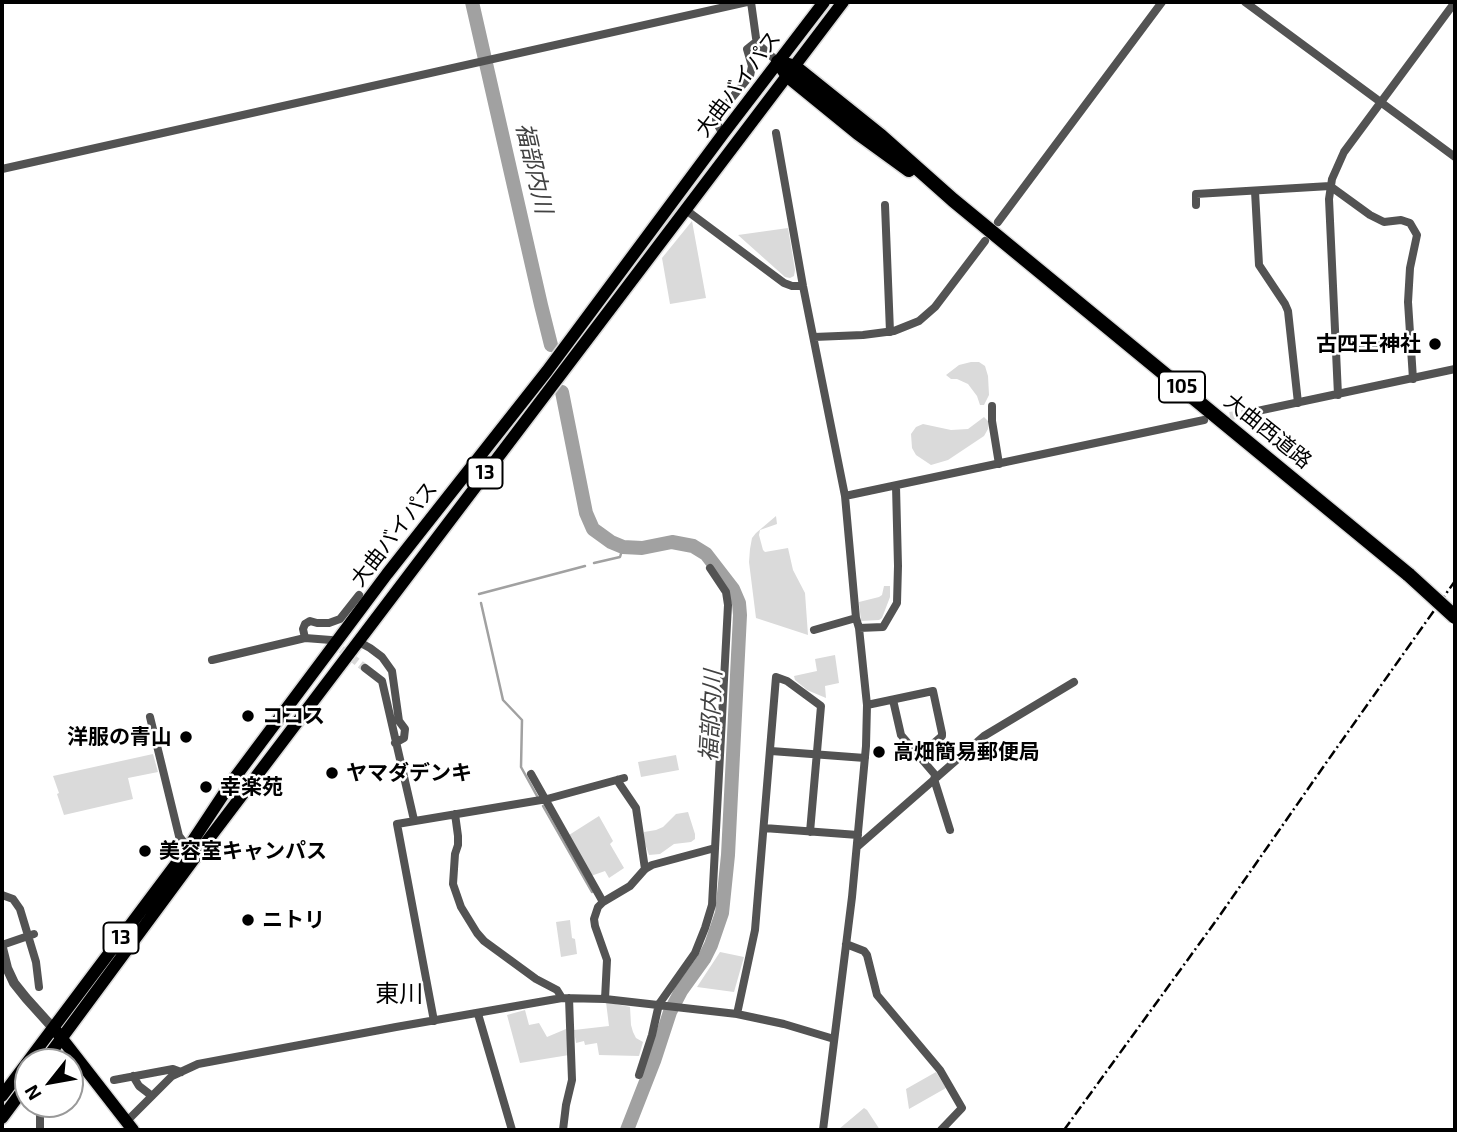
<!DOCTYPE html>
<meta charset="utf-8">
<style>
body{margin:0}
#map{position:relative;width:1457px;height:1132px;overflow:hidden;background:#fff;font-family:"Exo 2",sans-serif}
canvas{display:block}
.frame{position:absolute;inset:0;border:4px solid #000;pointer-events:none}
.north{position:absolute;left:14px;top:1048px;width:70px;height:70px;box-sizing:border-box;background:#fff;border:2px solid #999;border-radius:50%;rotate:239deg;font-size:19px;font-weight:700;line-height:28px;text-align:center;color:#000}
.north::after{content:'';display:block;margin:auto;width:24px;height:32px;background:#000;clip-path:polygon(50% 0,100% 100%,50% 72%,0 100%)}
</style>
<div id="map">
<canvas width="1457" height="1132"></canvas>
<div class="frame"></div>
<div class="north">N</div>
</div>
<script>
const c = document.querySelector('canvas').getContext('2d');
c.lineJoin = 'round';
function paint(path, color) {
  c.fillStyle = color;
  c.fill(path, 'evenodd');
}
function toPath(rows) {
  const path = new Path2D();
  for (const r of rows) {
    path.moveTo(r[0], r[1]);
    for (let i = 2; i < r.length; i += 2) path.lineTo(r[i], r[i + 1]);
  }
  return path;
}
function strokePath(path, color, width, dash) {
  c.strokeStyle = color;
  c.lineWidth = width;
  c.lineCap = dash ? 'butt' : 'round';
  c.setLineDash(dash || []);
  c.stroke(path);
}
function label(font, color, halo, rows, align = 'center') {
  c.font = font + ' "Exo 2","Noto Sans JP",sans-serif';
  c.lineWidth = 5;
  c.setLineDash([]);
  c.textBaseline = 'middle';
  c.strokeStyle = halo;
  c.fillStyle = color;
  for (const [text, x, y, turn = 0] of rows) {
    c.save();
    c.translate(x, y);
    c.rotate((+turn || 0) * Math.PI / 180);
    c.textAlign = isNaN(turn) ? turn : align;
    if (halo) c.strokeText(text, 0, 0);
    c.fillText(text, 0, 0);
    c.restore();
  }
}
const green = toPath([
 [692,221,706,298,670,304,662,258],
 [788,228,795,270,794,276,790,278,785,277,738,235],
 [971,362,979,362,985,366,988,376,989,395,984,405,980,405,977,396,968,384,957,379,951,379,946,375,959,365],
 [984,417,989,422,988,429,984,436,948,460,931,465,916,455,912,448,911,434,916,427,923,424,951,430,968,429],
 [776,516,777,524,760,530,759,535,763,550,765,552,788,548,793,570,805,593,808,635,756,618,749,562,750,549,752,538,756,533],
 [884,586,890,586,890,597,882,618,879,620,861,621,859,602,879,597,882,595],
 [835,655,839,683,825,686,826,698,807,690,795,680,794,676,817,671,815,659],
 [153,754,158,772,128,778,133,799,64,815,57,794,59,793,53,776],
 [676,755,679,770,641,777,638,762],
 [688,812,695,834,695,839,691,842,674,844,660,854,649,855,644,841,644,832,656,830,663,827,676,814],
 [599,816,613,841,610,844,624,868,609,878,605,871,591,876,569,835],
 [570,920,572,938,575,939,577,954,561,957,556,922],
 [720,952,744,957,734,992,697,987],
 [606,1002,630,1007,631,1025,633,1032,636,1038,643,1042,639,1056,599,1055,597,1043,585,1045,584,1041,576,1043,574,1030,609,1026],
 [525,1010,529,1025,539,1023,547,1037,566,1029,569,1055,520,1063,507,1015],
 [936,1072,946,1088,909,1109,906,1089],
 [864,1108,867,1110,880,1130,839,1130,839,1129]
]);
const stream = toPath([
 [594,563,620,557,623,547],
 [479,594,585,566],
 [481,603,503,700,522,720,521,767,537,796],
 [543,806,592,892]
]);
const river = toPath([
 [472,2,541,305,551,345],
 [562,392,586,513,593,529,611,542,623,547,642,548,672,542,693,546,706,554,733,589,739,603,740,615,728,855,722,913,711,945,704,959,681,991,670,1012,654,1061,627,1130]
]);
const minorTunnel = toPath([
 [1218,418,1248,413],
 [332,642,365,668]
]);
const minor = toPath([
 [751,2,756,38,759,45,778,62],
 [1245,2,1455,157],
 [776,133,803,286,845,496,856,618,859,628,867,705,866,746,852,897,823,1130],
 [723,134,716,122,716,117,750,76,752,66,747,49,757,41],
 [2,169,747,2],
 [1255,191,1259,265,1285,304,1288,311,1298,403],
 [885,205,890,332],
 [1196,205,1196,194,1330,186,1370,215,1384,222,1401,220,1410,223,1417,235,1410,268,1408,302,1413,379],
 [686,210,784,283,792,286,803,286],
 [998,222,1162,2],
 [814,337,863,335,894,331,919,321,935,307,985,241],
 [1336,347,1383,343],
 [1338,395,1329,199,1332,179,1344,152,1455,2],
 [992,406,992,421,999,464],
 [1248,413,1455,369],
 [845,496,1204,420],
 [859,628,883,627,897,603,898,566,896,486],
 [814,630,856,618],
 [305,638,303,629,305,624,310,621,317,623,329,623,340,619,359,595],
 [359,642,370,648,382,657,392,671,399,721,405,729,404,738,395,743],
 [212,660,305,638,331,640],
 [365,668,382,681,414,820],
 [893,700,901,735,937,777],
 [867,705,933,691,942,733,942,736,919,756],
 [150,717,179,836,188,848],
 [771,751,865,758],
 [531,774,603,902],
 [934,779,950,830],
 [617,780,636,808,645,869],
 [455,814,458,836,458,845,455,854,453,884,461,907,477,933,484,941,536,979,557,990,562,998],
 [764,828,858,835],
 [857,847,984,736,1074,682],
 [2,895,13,899,20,909,36,962,39,987],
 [846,944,864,951,867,955,877,995,940,1070,962,1108,941,1130],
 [2,945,34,934],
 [605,999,607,960,595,926,594,919,598,907,603,902,630,886,645,869,652,865,715,848],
 [478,1014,512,1130],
 [737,1014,755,930,776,677,787,681,821,706,810,832],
 [434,1021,397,824,547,799,624,778],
 [639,1075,652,1035,659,1004,695,953,705,928,712,905,728,605,726,592,710,568],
 [133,1076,139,1086,152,1096],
 [114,1080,173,1069,181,1072],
 [70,1087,75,1085],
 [40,1104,40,1130],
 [126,1122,172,1076,198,1064,396,1027,562,998,605,999,737,1014,784,1024,834,1039],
 [563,1130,566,1105,572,1080,569,998]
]);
const tertiary = toPath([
 [2,948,7,968,14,983,26,998,53,1028]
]);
const primary = toPath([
 [56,1031,133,1130]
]);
const trunk = toPath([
 [44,1062,211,836,843,2],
 [2,1096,188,848,233,780,387,574,547,371,723,134,824,2],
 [2,1118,28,1083]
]);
const motorway = toPath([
 [778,62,795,67,881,136,953,200,1409,575],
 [778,62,788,76,858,133,909,170]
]);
const rail = toPath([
 [1064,1130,1218,918,1326,763,1455,581]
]);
const motorwayBridge = toPath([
 [1409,575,1455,617]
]);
const markers = [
 [1435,344,7,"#000"],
 [248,716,7,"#000"],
 [186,737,7,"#000"],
 [879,752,7,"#000"],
 [332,773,7,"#000"],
 [206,787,7,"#000"],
 [145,851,7,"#000"],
 [248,920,7,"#000"]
];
const shields = [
 [1182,387,46],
 [485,473,35],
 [121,938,35]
];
const shieldNames = [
 ["105",1182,387],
 ["13",485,473],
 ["13",121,938]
];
const streetNames = [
 ["大曲バイパス",738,84,-53],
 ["大曲西道路",1268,431,39],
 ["大曲バイパス",394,534,-52]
];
const poiNames = [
 ["古四王神社",1421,344,"right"],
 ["ココス",262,716],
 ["洋服の青山",172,737,"right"],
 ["高畑簡易郵便局",893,752],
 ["ヤマダデンキ",346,773],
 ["幸楽苑",220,787],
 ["美容室キャンパス",159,851],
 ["ニトリ",262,920]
];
const waterNames = [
 ["福部内川",534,168,77],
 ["福部内川",711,716,-87]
];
const quarterNames = [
 ["東川",399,994]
];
paint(green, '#dadada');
strokePath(stream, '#a1a1a1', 2.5);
strokePath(river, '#a1a1a1', 14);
strokePath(minorTunnel, '#d9d9d9', 8, [8, 4]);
strokePath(primary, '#dbdbdb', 15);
strokePath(trunk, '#dbdbdb', 15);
strokePath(motorway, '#dbdbdb', 17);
strokePath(minor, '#535353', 8);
strokePath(tertiary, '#535353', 10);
strokePath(primary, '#000', 12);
strokePath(trunk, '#000', 12);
strokePath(motorway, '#000', 14);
strokePath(rail, '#000', 2.5, [10, 3.5, 2, 3.5]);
strokePath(motorwayBridge, '#dbdbdb', 17, []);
strokePath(motorwayBridge, '#000', 14);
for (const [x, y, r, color] of markers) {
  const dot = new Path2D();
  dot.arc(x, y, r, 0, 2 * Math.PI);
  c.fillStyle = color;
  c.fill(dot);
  strokePath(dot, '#fff', 2.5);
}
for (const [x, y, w] of shields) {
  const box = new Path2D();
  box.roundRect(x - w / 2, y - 15.5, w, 31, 5);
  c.fillStyle = '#fff';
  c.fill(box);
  strokePath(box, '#000', 2);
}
label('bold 19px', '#000', null, shieldNames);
label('21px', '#000', '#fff', streetNames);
label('bold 21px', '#000', '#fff', poiNames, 'left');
label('italic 23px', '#424242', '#fff', waterNames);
label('24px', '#000', '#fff', quarterNames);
</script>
